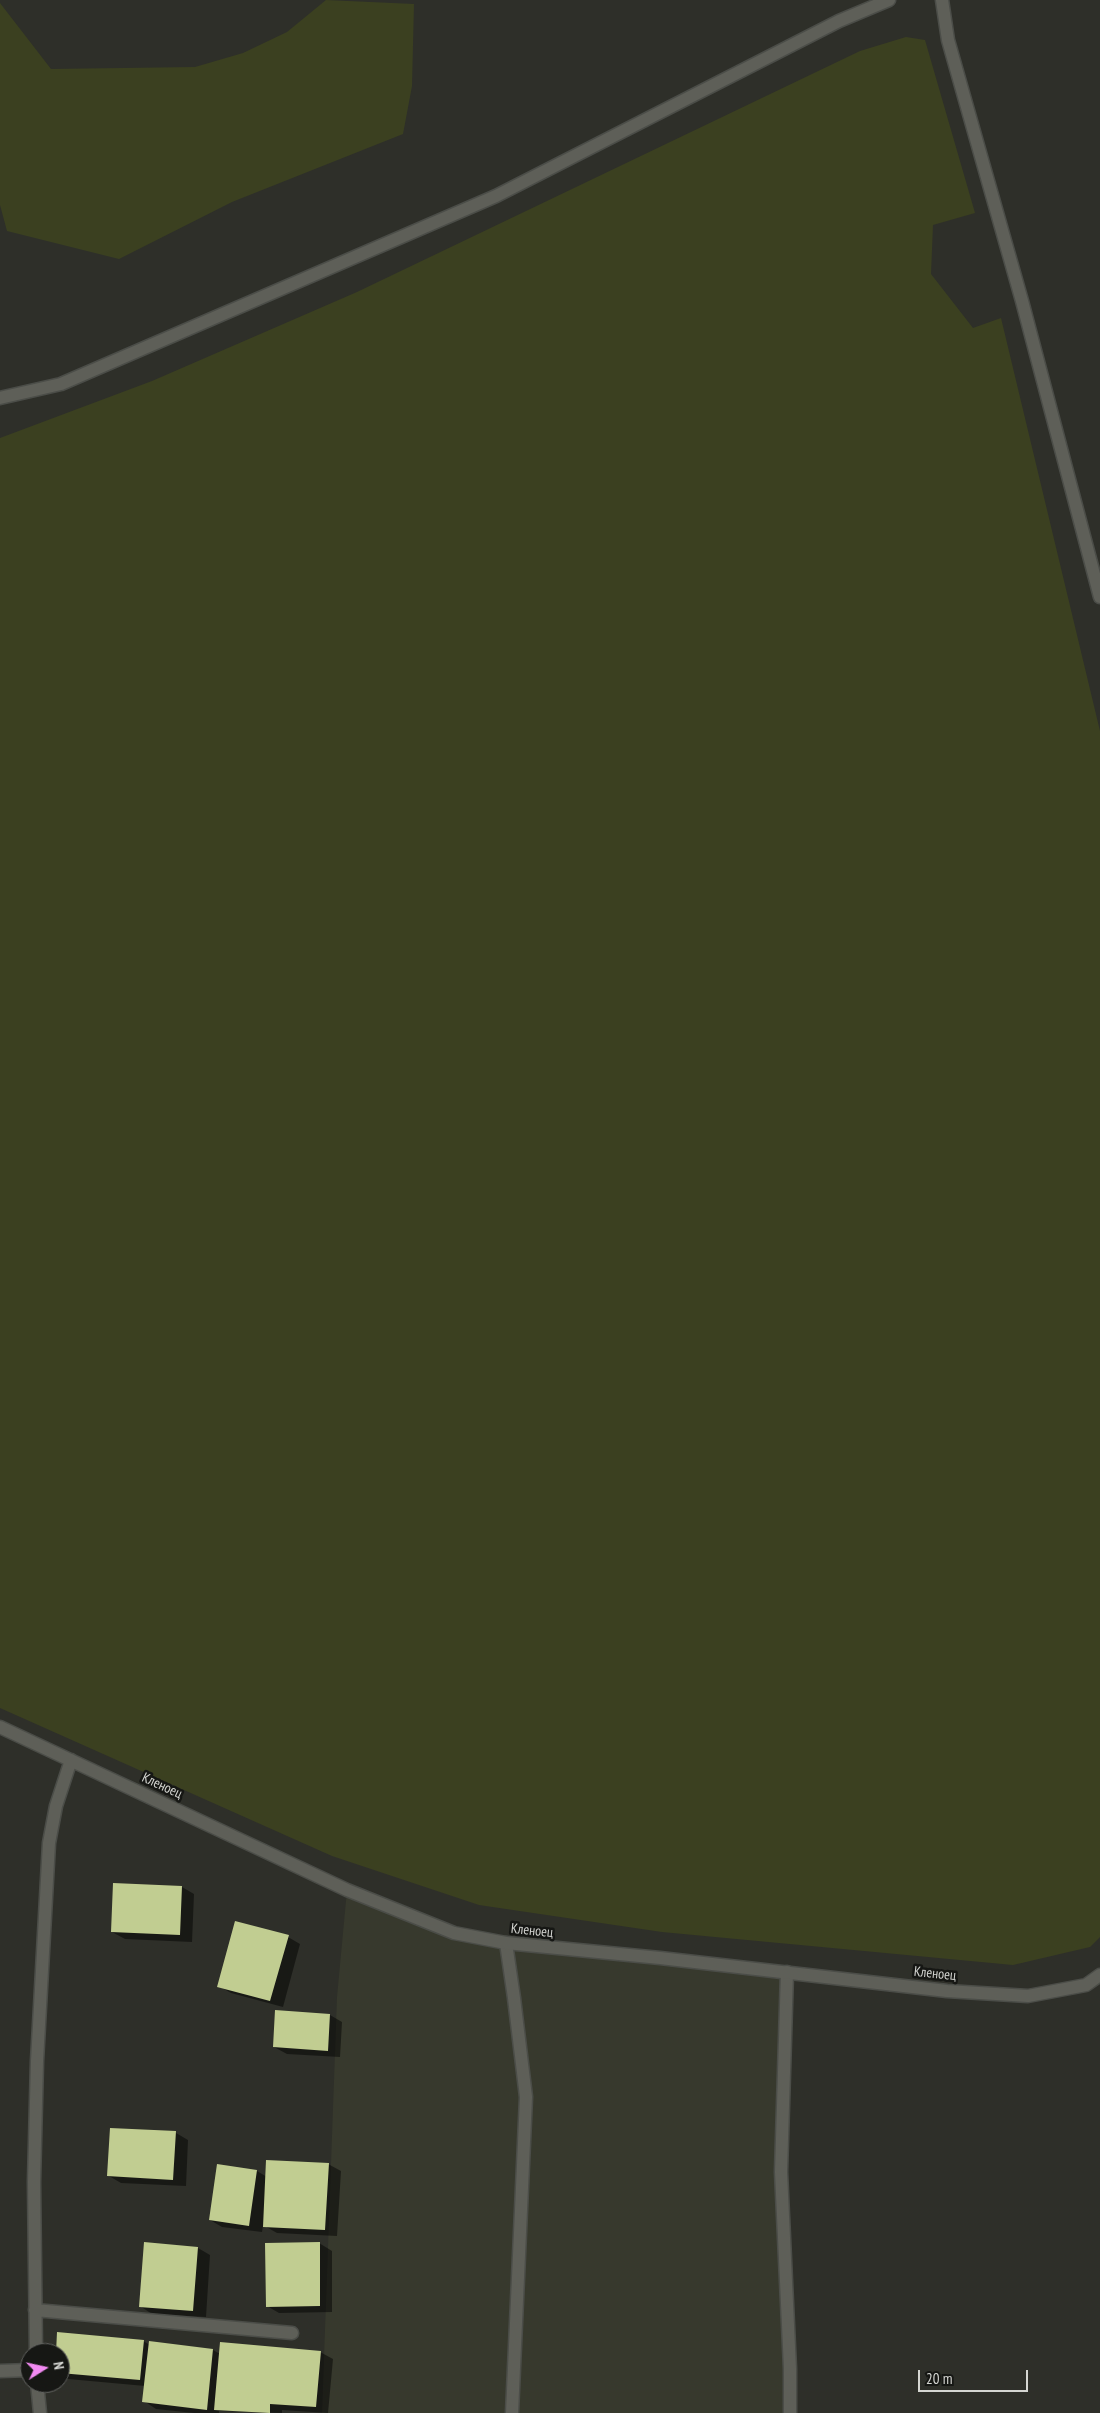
<!DOCTYPE html>
<meta charset="utf-8">
<style>
body{margin:0}
#map{position:relative;width:1100px;height:2413px;overflow:hidden;background:#2e2f29;font-family:"PT Sans Narrow",sans-serif}
canvas{display:block}
.north{position:absolute;left:20px;top:2343px;width:50px;height:50px;box-sizing:border-box;background:#161714;border:1px solid #626360;border-radius:50%;rotate:80deg;font-size:14px;font-weight:700;line-height:20px;text-align:center;color:#d5d6d2}
.north::after{content:'';display:block;margin:auto;width:18px;height:22px;background:#f28af2;clip-path:polygon(50% 0,100% 100%,50% 72%,0 100%)}
.scale{position:absolute;left:918px;top:2370px;width:110px;height:22px;box-sizing:border-box;border:2px solid #d5d6d2;border-top:0;padding-left:6px;font-size:15px;line-height:18px;white-space:nowrap;color:#d5d6d2;-webkit-text-stroke:4px #161714;paint-order:stroke}
</style>
<div id="map">
<canvas width="1100" height="2413"></canvas>
<div class="north">N</div>
<div class="scale">20 m</div>
</div>
<script>
const c = document.querySelector('canvas').getContext('2d');
c.lineJoin = 'round';
function paint(path, color) {
  c.fillStyle = color;
  c.fill(path, 'evenodd');
}
function toPath(rows) {
  const path = new Path2D();
  for (const r of rows) {
    path.moveTo(r[0], r[1]);
    for (let i = 2; i < r.length; i += 2) path.lineTo(r[i], r[i + 1]);
  }
  return path;
}
function strokePath(path, color, width, dash) {
  c.strokeStyle = color;
  c.lineWidth = width;
  c.lineCap = dash ? 'butt' : 'round';
  c.setLineDash(dash || []);
  c.stroke(path);
}
function label(font, color, halo, rows, align = 'center') {
  c.font = font + ' "PT Sans Narrow",sans-serif';
  c.lineWidth = 5;
  c.setLineDash([]);
  c.textBaseline = 'middle';
  c.strokeStyle = halo;
  c.fillStyle = color;
  for (const [text, x, y, turn = 0] of rows) {
    c.save();
    c.translate(x, y);
    c.rotate((+turn || 0) * Math.PI / 180);
    c.textAlign = isNaN(turn) ? turn : align;
    if (halo) c.strokeText(text, 0, 0);
    c.fillText(text, 0, 0);
    c.restore();
  }
}
const built = toPath([
 [347,1890,454,1933,787,1972,781,2172,790,2413,322,2413,337,1997]
]);
const green = toPath([
 [326,0,414,4,412,86,403,134,232,202,119,259,7,231,0,205,0,3,51,69,195,67,243,53,287,32],
 [906,37,925,40,975,213,933,225,931,274,973,328,1001,318,1100,731,1100,1937,1090,1947,1013,1965,662,1932,479,1905,332,1856,0,1708,0,438,152,381,357,292,860,51]
]);
const shadow = toPath([
 [182,1887,194,1894,192,1942,125,1939,112,1932],
 [288,1937,300,1944,283,2007,231,1993,219,1986],
 [276,2012,330,2015,342,2022,340,2057,287,2054,274,2047],
 [176,2133,188,2140,186,2186,121,2183,109,2176],
 [328,2164,341,2171,337,2236,277,2233,263,2225,262,2232,222,2227,210,2220,257,2171,267,2177],
 [145,2243,198,2248,210,2255,206,2317,152,2314,140,2306],
 [319,2243,332,2251,332,2312,279,2313,267,2306],
 [143,2341,150,2345,213,2350,220,2354,320,2352,333,2359,328,2413,282,2410,282,2413,219,2411,219,2413,194,2413,156,2409,144,2401,145,2386,68,2379,60,2374,60,2353,57,2353]
]);
const building = toPath([
 [113,1883,182,1886,180,1935,111,1932],
 [235,1921,289,1935,270,2001,217,1987],
 [275,2010,330,2014,328,2051,273,2047],
 [110,2128,176,2131,173,2180,107,2176],
 [266,2160,329,2163,325,2230,263,2227],
 [217,2164,257,2170,249,2226,209,2220],
 [144,2242,198,2247,193,2311,139,2307],
 [320,2242,320,2306,266,2307,265,2243],
 [57,2332,144,2340,140,2380,60,2373,60,2353,56,2353],
 [149,2341,213,2349,207,2410,142,2402],
 [220,2342,321,2351,316,2407,270,2404,270,2413,214,2410]
]);
const service = toPath([
 [0,398,61,384,496,196,839,21,889,0],
 [506,1943,514,1998,526,2097,512,2413],
 [787,1972,781,2172,790,2369,790,2413],
 [0,2371,30,2370]
]);
const minor = toPath([
 [942,0,948,40,1022,301,1100,597],
 [0,1727,347,1890,454,1933,506,1943,660,1958,947,1991,1028,1996,1086,1985,1100,1975],
 [35,2310,292,2333],
 [36,2353,34,2182,37,2061,49,1843,56,1806,71,1760],
 [37,2383,40,2413]
]);
const streetNames = [
 ["Кленоец",162,1786,25],
 ["Кленоец",532,1931,6],
 ["Кленоец",935,1974,6]
];
paint(built, '#37392d');
paint(green, '#3b4020');
paint(shadow, '#0007');
paint(building, '#c1cd91');
strokePath(service, '#4b4d48', 15);
strokePath(minor, '#4b4d48', 15);
strokePath(service, '#5e5f58', 12);
strokePath(minor, '#5e5f58', 12);
label('14px', '#d5d6d2', '#161714', streetNames);
</script>
